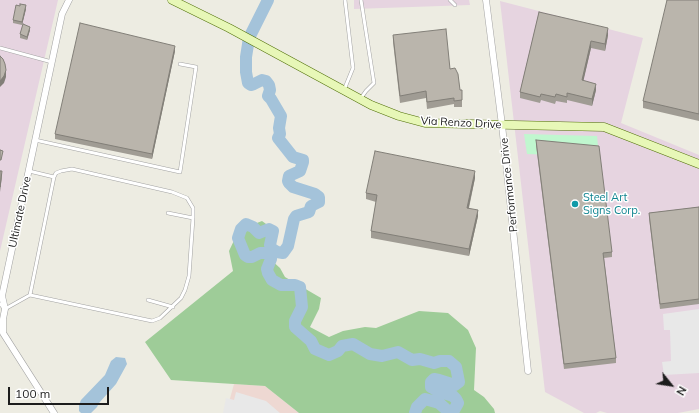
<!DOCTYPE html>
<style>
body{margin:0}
#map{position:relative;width:699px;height:413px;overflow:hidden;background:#edece2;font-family:Mulish,sans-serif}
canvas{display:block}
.north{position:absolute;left:651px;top:365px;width:40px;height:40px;-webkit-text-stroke:3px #fff;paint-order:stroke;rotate:120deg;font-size:11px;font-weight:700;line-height:16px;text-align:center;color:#1c1c1c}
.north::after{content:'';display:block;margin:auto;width:14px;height:18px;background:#1c1c1c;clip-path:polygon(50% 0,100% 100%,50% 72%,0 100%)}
.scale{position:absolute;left:8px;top:387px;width:101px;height:18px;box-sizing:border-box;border:2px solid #1c1c1c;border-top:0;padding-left:5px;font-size:12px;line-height:14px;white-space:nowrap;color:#1c1c1c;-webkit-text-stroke:3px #fff;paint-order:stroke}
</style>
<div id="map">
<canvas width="699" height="413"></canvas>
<div class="north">N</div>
<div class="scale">100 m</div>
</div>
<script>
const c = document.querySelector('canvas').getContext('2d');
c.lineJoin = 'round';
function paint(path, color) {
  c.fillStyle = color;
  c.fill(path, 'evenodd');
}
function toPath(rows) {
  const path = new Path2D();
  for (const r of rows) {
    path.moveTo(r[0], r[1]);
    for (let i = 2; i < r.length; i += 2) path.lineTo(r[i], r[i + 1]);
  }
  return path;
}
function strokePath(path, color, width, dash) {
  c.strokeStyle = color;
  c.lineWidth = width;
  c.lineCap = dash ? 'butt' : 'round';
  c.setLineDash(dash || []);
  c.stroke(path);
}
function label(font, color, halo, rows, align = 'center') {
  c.font = font + ' Mulish,sans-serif';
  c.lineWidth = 3;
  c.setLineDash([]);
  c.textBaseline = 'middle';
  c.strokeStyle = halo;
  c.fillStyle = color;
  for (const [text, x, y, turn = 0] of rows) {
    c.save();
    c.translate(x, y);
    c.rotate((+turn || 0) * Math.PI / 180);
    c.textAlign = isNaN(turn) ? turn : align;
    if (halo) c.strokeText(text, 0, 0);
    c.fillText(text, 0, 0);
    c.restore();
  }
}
const commercial = toPath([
 [234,384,265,386,299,413,226,413]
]);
const industrial = toPath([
 [0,0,58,0,0,251],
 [354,0,469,0,470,5,354,9],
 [500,1,643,38,621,123,699,155,699,409,678,413,607,413,600,411,596,413,584,413,545,392]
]);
const forest = toPath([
 [262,221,273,229,274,237,268,249,269,258,280,268,285,277,321,298,319,309,310,327,329,337,343,331,365,327,376,328,419,311,448,313,468,330,476,348,474,390,484,397,494,409,495,413,299,413,265,386,171,380,145,342,233,271,229,251,239,230]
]);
const park = toPath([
 [524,134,597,136,599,157,527,154]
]);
const parking = toPath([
 [699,309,699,373,664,375,662,362,671,361,670,330,664,330,663,314],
 [236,392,266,401,280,413,223,413,226,398,234,400]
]);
const water = toPath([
 [116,357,125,358,127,364,116,384,99,403,97,407,91,413,81,413,79,411,79,405,81,400,105,375,111,361]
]);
const river = toPath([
 [268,0,249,38,246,57,246,72,248,83,251,85,254,84,262,80,266,81,269,85,270,90,268,96,271,99,281,116,279,128,280,134,278,138,293,157,303,160,303,162,300,171,289,176,288,181,289,183,293,187,315,194,319,197,319,202,311,206,309,212,296,216,294,219,288,246,283,253,277,252,272,249,270,245,273,231,269,229,259,233,253,227,246,224,241,229,238,238,245,255,248,257,252,257,260,253,267,253,271,255,271,259,267,269,268,273,272,280,281,285,295,285,300,287,302,307,295,321,295,327,311,341,315,349,329,355,338,351,342,346,353,344,370,354,382,356,398,352,412,360,420,359,434,363,440,361,449,361,456,367,459,382,455,385,439,380,434,379,431,382,431,387,438,391,453,396,456,399,458,403,453,412,449,412,439,403,425,399,417,407,415,413]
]);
const lane = toPath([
 [450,0,455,5],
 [0,48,52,62],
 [344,90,353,68,345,0],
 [361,98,366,91,374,83,361,0],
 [35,140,180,172,196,67,180,64],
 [168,213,193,218],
 [30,295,152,321,160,318,181,298,185,290,189,276,193,218,193,208,187,198,172,192,72,169,61,171,56,173,54,177],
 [148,300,173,307],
 [0,304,5,309,30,295,54,177,29,171]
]);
const street = toPath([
 [486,0,502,125,528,371],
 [54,413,3,333,3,319,5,309,2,296,62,14,69,0]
]);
const secondary = toPath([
 [172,0,229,28,371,105,399,116,425,123,604,127,699,164]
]);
const wall = toPath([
 [699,0,699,121,643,108,643,101],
 [20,6,26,9,22,25,13,23,13,20],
 [539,12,608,35,605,51,591,48,583,81,596,90,592,106,567,100,567,103,556,101,555,104,541,100,540,103,520,98,520,92],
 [30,30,27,40,20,38,20,34],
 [393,35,460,90,462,90,462,107,454,107,454,104,427,109,426,98,400,103,393,42],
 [175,51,152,159,55,139,55,134],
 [536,140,612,252,612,257,604,258,616,358,616,363,564,369,536,145],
 [475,178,469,208,478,216,469,256,371,238,371,231,376,202,366,199,366,193],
 [699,207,699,304,660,309,649,218,649,213]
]);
const shadedWall = toPath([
 [26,5,26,9,22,25,22,22],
 [30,27,30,30,27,40,27,37],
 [608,28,608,35,605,51,605,44],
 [591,41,591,48,582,87,582,80],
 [175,46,175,51,152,159,152,154],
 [6,70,6,77,4,83,0,87,0,81],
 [596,84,596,90,592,106,592,99],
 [2,171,2,176,0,192,0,187],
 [475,171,475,178,467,215,467,208],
 [478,210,478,216,469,256,469,249]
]);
const building = toPath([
 [667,0,699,0,699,114,643,101,667,0],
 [20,4,26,5,22,22,13,20,16,5,20,6,20,4],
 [539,12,608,28,605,44,591,41,582,80,596,84,592,99,567,93,567,97,556,94,555,97,541,94,540,97,520,92,539,12],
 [80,23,175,46,152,154,55,134,80,23],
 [23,24,30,27,27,37,20,34,23,24],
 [446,29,450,69,455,68,458,74,460,90,462,90,462,100,454,101,454,98,427,102,426,91,400,96,393,35,446,29],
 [0,56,3,59,5,64,6,70,4,76,0,81,0,56],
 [536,140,599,146,612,252,603,253,616,358,564,364,536,140],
 [0,150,3,151,1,160,0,160,0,150],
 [375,151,475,171,467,208,478,210,469,249,371,231,377,195,366,193,375,151],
 [0,171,2,171,0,187,0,171],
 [699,207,699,299,660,304,649,213,699,207]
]);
const markers = [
 [575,204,4,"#0f9aa8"]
];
const streetNames = [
 ["Via Renzo Drive",461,123,3],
 ["Performance Drive",509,185,-96],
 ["Ultimate Drive",20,212,-78]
];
const cultureNames = [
 ["Steel Art",583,198],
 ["Signs Corp.",583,211]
];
paint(commercial, '#eed8d2');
paint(industrial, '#e6d4e0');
paint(forest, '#9ecc98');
paint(park, '#c0f7cf');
paint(parking, '#e8e8e8');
paint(water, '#a4c3da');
strokePath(river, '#a4c3da', 12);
strokePath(lane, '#a3a3a3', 4);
strokePath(street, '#a3a3a3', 7);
strokePath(secondary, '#506f08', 9);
strokePath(lane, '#fff', 3);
strokePath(street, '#fff', 6);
strokePath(secondary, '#e7f7b7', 8);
paint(wall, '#a09c94');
paint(shadedWall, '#827f78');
paint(building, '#bab5ac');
strokePath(building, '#827f78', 1);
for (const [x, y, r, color] of markers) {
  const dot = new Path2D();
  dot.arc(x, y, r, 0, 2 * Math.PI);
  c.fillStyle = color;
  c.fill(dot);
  strokePath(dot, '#fff', 1.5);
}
label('11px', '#1c1c1c', '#fff', streetNames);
label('11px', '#0d838f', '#fff', cultureNames, 'left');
</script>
